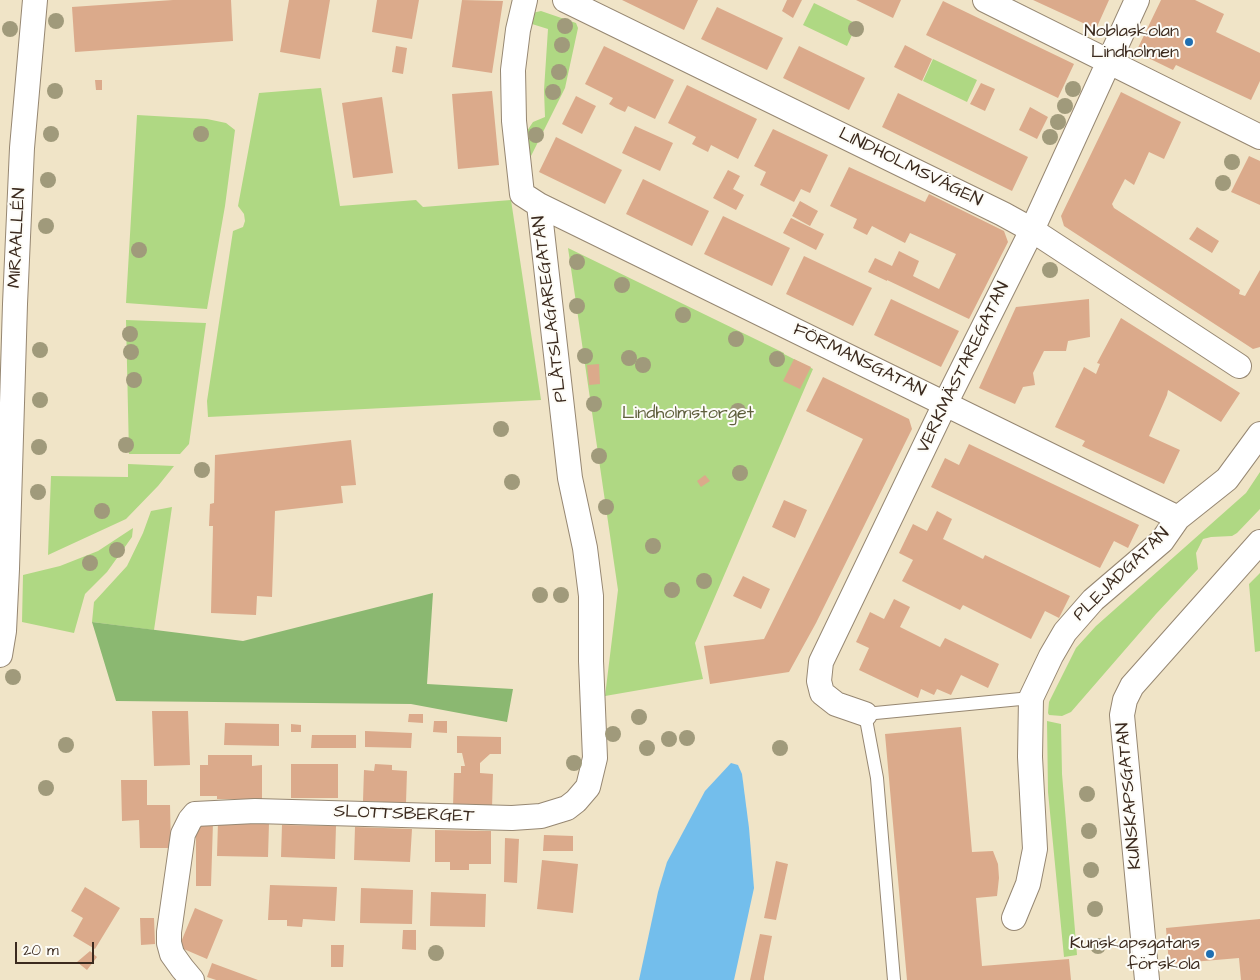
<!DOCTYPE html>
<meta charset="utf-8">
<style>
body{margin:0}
#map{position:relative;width:1260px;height:980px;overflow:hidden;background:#f0e4c7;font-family:"Architects Daughter",sans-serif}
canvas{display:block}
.scale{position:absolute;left:15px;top:942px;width:79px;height:22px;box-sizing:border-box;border:2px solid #3b2a1e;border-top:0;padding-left:6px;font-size:15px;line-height:18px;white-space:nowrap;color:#3b2a1e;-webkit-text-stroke:4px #fdfcf7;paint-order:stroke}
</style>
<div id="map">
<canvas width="1260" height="980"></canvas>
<div class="scale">20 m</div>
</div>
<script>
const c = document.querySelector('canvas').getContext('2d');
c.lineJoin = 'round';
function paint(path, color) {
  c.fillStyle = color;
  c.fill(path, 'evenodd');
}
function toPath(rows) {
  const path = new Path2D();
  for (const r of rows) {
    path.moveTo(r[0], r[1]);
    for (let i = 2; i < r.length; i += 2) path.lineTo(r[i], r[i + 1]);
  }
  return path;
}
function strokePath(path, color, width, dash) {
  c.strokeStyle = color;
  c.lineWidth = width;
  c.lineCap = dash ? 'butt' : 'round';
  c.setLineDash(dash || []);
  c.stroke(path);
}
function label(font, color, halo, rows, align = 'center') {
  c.font = font + ' "Architects Daughter",sans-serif';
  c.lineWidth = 4;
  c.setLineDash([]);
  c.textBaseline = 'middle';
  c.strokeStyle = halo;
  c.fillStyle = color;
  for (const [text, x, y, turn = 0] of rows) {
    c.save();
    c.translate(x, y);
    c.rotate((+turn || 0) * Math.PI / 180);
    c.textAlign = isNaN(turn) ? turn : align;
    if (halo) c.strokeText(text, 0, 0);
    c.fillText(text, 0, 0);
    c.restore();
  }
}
const green = toPath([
 [814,3,857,24,847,46,803,25],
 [541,11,576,23,578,28,565,88,531,156,529,154,527,131,533,122,545,117,544,90,548,29,532,24,532,13],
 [933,59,977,80,967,102,923,81],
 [321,88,340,206,416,200,423,207,511,200,541,400,208,417,207,401,233,231,243,227,245,221,244,214,238,206,259,93],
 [137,115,207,119,226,123,235,130,225,206,207,309,126,303],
 [568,248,784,353,784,354,813,369,695,643,703,679,605,696,618,590],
 [126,320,206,323,189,444,180,454,129,454],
 [128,464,174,466,158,486,126,519,48,555,51,476,128,477],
 [1260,472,1260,509,1237,533,1232,536,1211,537,1203,539,1196,553,1198,569,1156,614,1071,712,1062,716,1049,715,1048,713,1049,702,1076,648,1096,626,1246,493],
 [172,507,154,630,92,622,94,602,127,566,143,533,151,511],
 [133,528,132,537,107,572,85,594,74,633,22,622,23,575,60,566,98,551],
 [1260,573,1260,651,1255,652,1249,584],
 [1047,721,1061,724,1062,774,1077,955,1064,957,1048,792]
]);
const forest = toPath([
 [433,593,427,684,513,689,507,722,411,704,116,701,92,622,243,641]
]);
const water = toPath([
 [731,763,738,765,742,774,749,828,754,888,734,980,639,980,658,892,667,862,705,791]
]);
const building = toPath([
 [173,0,231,0,233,41,75,52,72,7],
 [289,0,330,0,320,59,280,52],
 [377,0,419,0,412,39,372,32],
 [462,0,503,1,492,73,452,67],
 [622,0,698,0,684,30],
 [787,0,802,0,793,18,782,11],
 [856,0,901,0,893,18],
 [1033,0,1109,0,1096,29],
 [1161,0,1195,0,1224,14,1216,32,1260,53,1260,81,1251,100,1176,65,1173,70,1136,52],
 [943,1,1074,64,1058,98,926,35],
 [717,7,783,38,767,70,701,39],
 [905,45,932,59,922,81,894,67],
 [396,46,407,48,403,74,392,72],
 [604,46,674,80,655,119,628,106,625,112,616,108,609,104,613,98,585,84],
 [799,46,865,78,849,110,783,78],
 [95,80,102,80,102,90,96,90],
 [981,83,995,89,985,111,970,104],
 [687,85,757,119,738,159,711,145,708,152,692,144,696,137,668,123],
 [492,91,499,165,458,169,452,94],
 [1121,92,1181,122,1164,159,1149,152,1134,185,1125,179,1112,204,1114,208,1240,290,1239,294,1245,296,1260,270,1260,347,1253,349,1064,226,1061,216],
 [898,93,1028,157,1012,191,882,127],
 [576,96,596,106,582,134,562,124],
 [382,97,393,173,353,178,342,103],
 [1030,107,1048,117,1037,139,1019,130],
 [635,126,673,143,660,171,622,153],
 [773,129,828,155,810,193,801,189,794,202,760,185,766,172,754,166],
 [556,137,622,170,605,204,539,172],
 [1249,156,1260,161,1260,205,1231,192],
 [849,167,925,202,929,194,1004,231,1008,242,969,319,887,280,887,281,868,272,875,258,892,266,899,251,919,261,913,276,939,289,956,254,910,233,905,243,872,226,867,235,853,228,857,219,830,206],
 [728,170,740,176,733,189,744,195,736,210,713,198],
 [643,179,709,211,692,246,626,214],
 [800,201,818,211,810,226,792,216],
 [723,216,790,248,772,286,704,254],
 [791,218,824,234,816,250,783,233],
 [1197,227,1219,241,1212,253,1189,239],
 [804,256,872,288,853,326,786,294],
 [891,299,959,331,941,367,874,335],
 [1089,299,1090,337,1068,341,1066,351,1044,351,1033,373,1035,385,1023,387,1015,404,979,388,1016,307],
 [1121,318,1240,393,1221,422,1168,390,1167,395,1149,436,1180,450,1164,484,1082,446,1085,441,1055,427,1084,367,1096,374,1100,364,1097,363],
 [794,359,811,367,800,389,783,381],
 [599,364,600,384,589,385,587,365],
 [823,377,909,419,912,429,816,623,789,672,710,684,704,646,764,639,863,439,806,411],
 [351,440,356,485,341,486,343,503,275,511,272,597,257,596,256,615,211,613,213,526,209,526,210,504,214,503,215,455],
 [969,444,1139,525,1128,548,1114,541,1100,568,931,487,945,458,959,465],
 [705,475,710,481,701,487,697,481],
 [784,500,807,510,795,538,772,527],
 [937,511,952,519,943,539,983,559,985,555,1070,596,1059,618,1045,611,1031,639,963,605,960,610,902,581,913,560,899,553,913,524,927,531],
 [743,576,770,589,761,609,733,596],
 [894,599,910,607,900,627,940,647,945,638,999,664,988,688,961,675,951,695,937,689,934,695,921,689,918,698,859,670,869,648,856,642,870,612,884,619],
 [152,711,188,711,190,765,154,766],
 [409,714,423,714,423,723,408,722],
 [434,721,447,721,447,733,433,732],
 [225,723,279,724,279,746,224,745],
 [291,724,301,725,301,732,291,732],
 [961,727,972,852,993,851,998,864,999,878,997,896,976,898,982,966,1069,959,1071,980,907,980,885,734],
 [365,731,412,733,411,748,365,747],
 [312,735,356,735,356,748,311,748],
 [457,736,501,737,501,754,490,754,480,763,480,773,493,774,492,808,453,807,454,773,461,773,461,766,465,766,462,753,457,753],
 [208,755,252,755,252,766,262,765,262,799,217,799,217,796,200,796,200,765,208,765],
 [291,764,338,764,338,798,291,798],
 [375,764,392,765,392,770,407,771,406,803,363,801,364,770,374,771],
 [121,780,147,780,147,805,170,805,171,848,140,848,139,820,122,821],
 [213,822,211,886,196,886,196,827],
 [218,822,269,823,268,857,217,856],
 [282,825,336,826,335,859,281,857],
 [355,827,412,829,410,862,354,860],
 [435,830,491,831,491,864,469,864,469,870,450,870,450,862,435,862],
 [544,835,573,836,573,851,543,851],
 [505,838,519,839,517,883,504,882],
 [542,860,578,864,573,913,537,909],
 [776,861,788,864,776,920,764,918],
 [270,885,337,887,335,921,303,919,302,927,287,926,287,920,268,920],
 [85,887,120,908,95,949,73,936,83,918,71,911],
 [361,888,413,890,412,924,360,923],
 [431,892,486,894,485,927,430,926],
 [195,908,223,920,207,959,179,947],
 [140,918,154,918,155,944,141,945],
 [1260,919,1260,980,1241,980,1239,958,1169,964,1166,928],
 [403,930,416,930,416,950,402,949],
 [760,934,772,936,764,977,764,980,750,980],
 [331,945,344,945,343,967,331,967],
 [90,951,97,957,87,970,77,962],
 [212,963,258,980,216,980,207,977]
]);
const service = toPath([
 [894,980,877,778,865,714,1031,698]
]);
const minor = toPath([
 [525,0,518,30,513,70,514,121,522,194,539,205,1178,518],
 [565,0,1003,214,1032,230,1239,366],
 [985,0,1260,137],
 [0,655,4,631,7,569,15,304,22,148,35,0],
 [865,714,836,704,822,693,819,681,821,662,945,404,1032,230,1137,0],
 [1014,918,1028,884,1035,849,1030,757,1031,698,1051,656,1065,632,1093,600,1162,541,1178,518,1227,479,1260,434],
 [192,980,182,968,172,954,169,943,169,932,183,834,190,820,195,814,255,811,512,818,541,816,567,808,576,801,588,787,595,758,591,661,591,596,585,548,570,478,539,205],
 [1147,980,1122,715,1125,700,1132,686,1260,542]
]);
const trees = [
 [56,21],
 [565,26],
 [10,29],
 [856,29],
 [562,45],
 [559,72],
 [1073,89],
 [55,91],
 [553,92],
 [1065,106],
 [1058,122],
 [51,134],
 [201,134],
 [536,135],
 [1050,137],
 [1232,162],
 [48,180],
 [1223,183],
 [46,226],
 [139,250],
 [577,262],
 [1050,270],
 [622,285],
 [577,306],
 [683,315],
 [130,334],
 [736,339],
 [40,350],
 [131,352],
 [585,356],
 [629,358],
 [777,359],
 [643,365],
 [134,380],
 [40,400],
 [594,404],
 [738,411],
 [501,429],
 [126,445],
 [39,447],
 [599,456],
 [202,470],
 [740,473],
 [512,482],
 [38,492],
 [606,507],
 [102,511],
 [653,546],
 [117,550],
 [90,563],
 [704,581],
 [672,590],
 [540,595],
 [561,595],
 [13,677],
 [639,717],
 [613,734],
 [687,738],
 [669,739],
 [66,745],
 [647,748],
 [780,748],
 [574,763],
 [46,788],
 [1087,794],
 [1089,831],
 [1091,870],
 [1095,909],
 [1098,946],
 [436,953]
];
const markers = [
 [1189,42,5,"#1f6fb2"],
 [1210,954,5,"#1f6fb2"]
];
const poiNames = [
 ["Noblaskolan",1179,32],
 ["Lindholmen",1179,53],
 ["Kunskapsgatans",1200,944],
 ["förskola",1200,965]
];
const streetNames = [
 ["LINDHOLMSVÄGEN",910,168,26],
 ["MIRAALLÉN",18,238,-87],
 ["PLÅTSLAGAREGATAN",551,309,-97],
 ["FÖRMANSGATAN",859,361,26],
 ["VERKMÄSTAREGATAN",964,368,-64],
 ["PLEJADGATAN",1122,575,-44],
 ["KUNSKAPSGATAN",1130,796,-95],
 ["SLOTTSBERGET",404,815,2]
];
const parkNames = [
 ["Lindholmstorget",688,414]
];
paint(green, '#afd883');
paint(forest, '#8bb871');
paint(water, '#73beec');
paint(building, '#dbaa8b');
strokePath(service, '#968772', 14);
strokePath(minor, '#968772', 26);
strokePath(service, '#fff', 12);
strokePath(minor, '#fff', 24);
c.fillStyle = '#a09a7b';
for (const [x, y] of trees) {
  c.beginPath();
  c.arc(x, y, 8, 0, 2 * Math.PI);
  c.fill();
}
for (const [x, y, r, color] of markers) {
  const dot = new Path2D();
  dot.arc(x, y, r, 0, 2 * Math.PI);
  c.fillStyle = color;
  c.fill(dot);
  strokePath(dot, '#fdfcf7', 2);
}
label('18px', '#3b2a1e', '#fdfcf7', poiNames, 'right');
label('18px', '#3b2a1e', '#fdfcf7', streetNames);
label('18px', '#5e5e3c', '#fdfcf7', parkNames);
</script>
